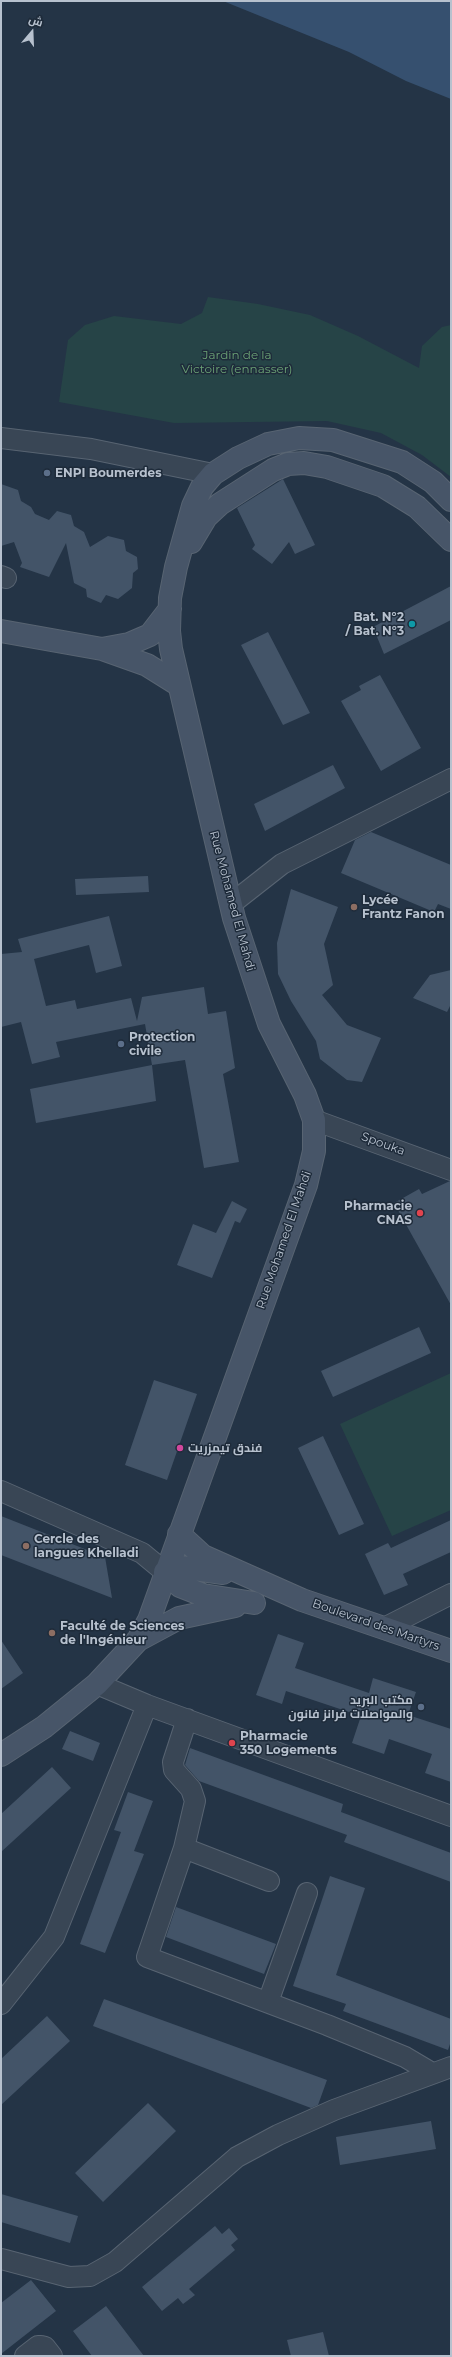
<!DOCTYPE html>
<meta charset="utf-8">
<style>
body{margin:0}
#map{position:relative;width:452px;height:2357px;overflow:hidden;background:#243446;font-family:Montserrat,Cairo,sans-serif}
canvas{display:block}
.frame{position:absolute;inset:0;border:2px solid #b7c1ce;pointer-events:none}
.north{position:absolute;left:12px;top:12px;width:40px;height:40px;-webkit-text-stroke:3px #1e2b3a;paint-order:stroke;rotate:19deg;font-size:11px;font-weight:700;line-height:16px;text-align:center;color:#b7c1ce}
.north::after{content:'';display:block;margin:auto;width:14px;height:18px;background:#b7c1ce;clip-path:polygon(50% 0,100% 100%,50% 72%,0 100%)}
</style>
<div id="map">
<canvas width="452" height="2357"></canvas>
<div class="frame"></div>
<div class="north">ش</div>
</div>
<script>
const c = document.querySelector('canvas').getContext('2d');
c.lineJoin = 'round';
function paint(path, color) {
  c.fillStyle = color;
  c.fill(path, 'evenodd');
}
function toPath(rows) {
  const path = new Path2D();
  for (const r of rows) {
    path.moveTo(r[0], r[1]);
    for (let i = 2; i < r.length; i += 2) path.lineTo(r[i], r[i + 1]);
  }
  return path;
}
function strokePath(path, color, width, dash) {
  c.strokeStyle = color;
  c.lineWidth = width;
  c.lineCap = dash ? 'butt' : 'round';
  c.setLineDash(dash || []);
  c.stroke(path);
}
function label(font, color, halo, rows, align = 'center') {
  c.font = font + ' Montserrat,Cairo,sans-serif';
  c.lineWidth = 3;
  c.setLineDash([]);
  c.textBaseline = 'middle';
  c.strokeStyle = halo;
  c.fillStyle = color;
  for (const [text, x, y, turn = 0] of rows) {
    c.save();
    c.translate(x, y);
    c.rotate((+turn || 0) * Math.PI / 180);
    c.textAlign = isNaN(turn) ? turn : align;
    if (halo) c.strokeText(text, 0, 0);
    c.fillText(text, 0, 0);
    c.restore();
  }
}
const green = toPath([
 [208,297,258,304,310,315,358,336,419,368,422,346,442,327,451,325,451,477,422,455,381,433,327,421,174,423,59,402,68,340,85,325,114,316,181,324,202,313],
 [451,1373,451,1510,392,1536,340,1424]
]);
const water = toPath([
 [223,1,451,1,451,99,406,81,349,52]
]);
const building = toPath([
 [283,479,315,545,295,554,289,542,272,564,252,549,255,545,237,508],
 [1,484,18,490,21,501,31,507,35,514,49,520,57,511,71,515,74,526,84,532,90,547,108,536,124,540,126,551,137,557,138,569,133,573,132,588,118,599,106,595,101,603,87,597,86,589,74,583,66,543,49,577,20,567,22,563,14,542,1,546],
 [451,586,451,620,384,654,373,627],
 [268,632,310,713,283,725,241,645],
 [380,675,421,748,381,771,341,701,361,690,359,686],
 [333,765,345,788,265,831,254,804],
 [371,832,451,865,451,909,438,904,434,912,341,873,355,840],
 [148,876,149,892,76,895,75,879],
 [291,889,338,907,324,944,333,985,322,995,347,1025,381,1038,362,1082,347,1080,320,1059,316,1041,291,1001,278,974,277,943],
 [109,916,122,966,96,973,89,945,34,959,46,1006,75,1000,77,1009,131,998,137,1021,142,997,204,987,208,1014,226,1011,235,1068,223,1074,239,1162,204,1168,185,1060,152,1065,145,1024,56,1042,60,1057,32,1064,21,1022,1,1027,1,954,22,952,18,939],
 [451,970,451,1004,447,1012,413,998,430,975],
 [152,1065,156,1101,36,1123,30,1089],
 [450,1181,451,1181,451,1305,394,1203,419,1189,422,1194],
 [232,1201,247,1209,240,1223,235,1221,212,1278,177,1265,193,1224,216,1233],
 [419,1327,431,1353,333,1397,321,1371],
 [154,1380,197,1394,167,1480,125,1465],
 [323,1436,364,1524,339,1535,298,1448],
 [1,1516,105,1557,112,1598,1,1555],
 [451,1520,451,1552,403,1574,408,1585,384,1595,365,1554,388,1543,391,1548],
 [278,1634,304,1643,295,1668,369,1693,373,1678,416,1692,408,1715,451,1729,451,1782,425,1773,432,1754,389,1739,384,1754,352,1743,361,1716,286,1691,282,1704,256,1695],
 [1,1640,23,1673,1,1689],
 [70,1731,100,1743,93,1761,62,1749],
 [190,1748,343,1804,341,1812,451,1853,451,1882,344,1842,347,1835,199,1781,185,1765],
 [52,1767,71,1788,1,1852,1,1814],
 [128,1792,153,1801,134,1851,144,1854,105,1953,80,1944,121,1832,114,1830],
 [330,1876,365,1888,336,1975,451,2019,451,2041,448,2050,343,2011,346,2004,293,1986],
 [176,1907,276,1944,264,1974,166,1937],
 [104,1999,327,2080,318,2105,311,2108,93,2026],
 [47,2016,70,2041,1,2105,1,2059],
 [148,2103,176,2131,103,2202,75,2173],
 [431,2121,436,2149,340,2165,336,2137],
 [1,2194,78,2216,70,2243,1,2222],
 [215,2226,222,2234,229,2228,238,2239,231,2245,235,2250,189,2289,195,2295,183,2304,178,2298,162,2311,142,2287],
 [31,2280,56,2311,1,2354,1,2303],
 [106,2306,144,2356,92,2356,73,2331],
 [323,2332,329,2356,291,2356,287,2340]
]);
const street = toPath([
 [1,438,91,449,213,474],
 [1,576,6,578],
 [231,904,282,864,451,779],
 [314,1120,451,1170],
 [1,1491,142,1553,165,1572],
 [384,1628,451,1594],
 [97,1684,147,1705,451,1816],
 [184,1848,195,1801,191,1789,174,1770,173,1762,187,1719],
 [269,1881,184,1848,147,1957,327,2025,405,2057,432,2073],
 [268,2002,307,1893],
 [1,2004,54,1937,147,1705],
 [1,2259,69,2277,90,2276,115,2262,237,2157,278,2135,334,2110,451,2067],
 [25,2356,38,2346,41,2346,45,2347,52,2356]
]);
const secondary = toPath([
 [191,542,206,517,220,504,273,470,288,464,304,463,327,467,383,486,417,507,451,540],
 [1,631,102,649,147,665,179,685],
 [102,649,129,644,150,635,170,609],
 [179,1534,203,1556,302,1600,451,1651],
 [223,1573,180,1567,165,1572,180,1586,203,1595,254,1603],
 [138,1640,179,1618,235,1606],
 [1,1755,44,1727,97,1684,138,1640,149,1620,306,1185,314,1151,314,1120,305,1095,269,1024,234,918,171,649,169,631,170,598,176,567,193,506,202,487,213,474,238,458,268,444,299,438,333,440,402,462,433,482,451,500]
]);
const markers = [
 [47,473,4,"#5c6f8a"],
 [412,624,4,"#0f9aa8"],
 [354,907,4,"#8d6e63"],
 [121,1044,4,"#5c6f8a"],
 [420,1213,4,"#e0444e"],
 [180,1448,4,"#d1479c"],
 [26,1546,4,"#8d6e63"],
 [52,1633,4,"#8d6e63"],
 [421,1707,4,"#5c6f8a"],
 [232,1743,4,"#e0444e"]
];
const parkNames = [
 ["Jardin de la",237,355],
 ["Victoire (ennasser)",237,369]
];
const poiNames = [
 ["ENPI Boumerdes",55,473],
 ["Bat. N°2",404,617,"right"],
 ["/ Bat. N°3",404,631,"right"],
 ["Lycée",362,900],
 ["Frantz Fanon",362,914],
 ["Protection",129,1037],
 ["civile",129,1051],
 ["Pharmacie",412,1206,"right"],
 ["CNAS",412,1220,"right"],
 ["فندق تيمزريت",188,1448],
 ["Cercle des",34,1539],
 ["langues Khelladi",34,1553],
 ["Faculté de Sciences",60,1626],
 ["de l'Ingénieur",60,1640],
 ["مكتب البريد",413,1700,"right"],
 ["والمواصلات فرانز فانون",413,1714,"right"],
 ["Pharmacie",240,1736],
 ["350 Logements",240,1750]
];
const streetNames = [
 ["Rue Mohamed El Mahdi",232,901,75],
 ["Spouka",383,1144,20],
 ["Rue Mohamed El Mahdi",284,1240,-71],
 ["Boulevard des Martyrs",376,1625,19]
];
paint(green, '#264447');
paint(water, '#36506f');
paint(building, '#435468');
strokePath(street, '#586472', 22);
strokePath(secondary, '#586472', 24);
strokePath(street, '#394655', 20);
strokePath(secondary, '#475568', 22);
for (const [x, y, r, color] of markers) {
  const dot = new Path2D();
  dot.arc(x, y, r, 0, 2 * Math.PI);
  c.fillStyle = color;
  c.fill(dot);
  strokePath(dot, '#1e2b3a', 1.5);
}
label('12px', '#6ba275', '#1e2b3a', parkNames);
label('bold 12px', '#b7c1ce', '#1e2b3a', poiNames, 'left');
label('12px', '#b7c1ce', '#1e2b3a', streetNames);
</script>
